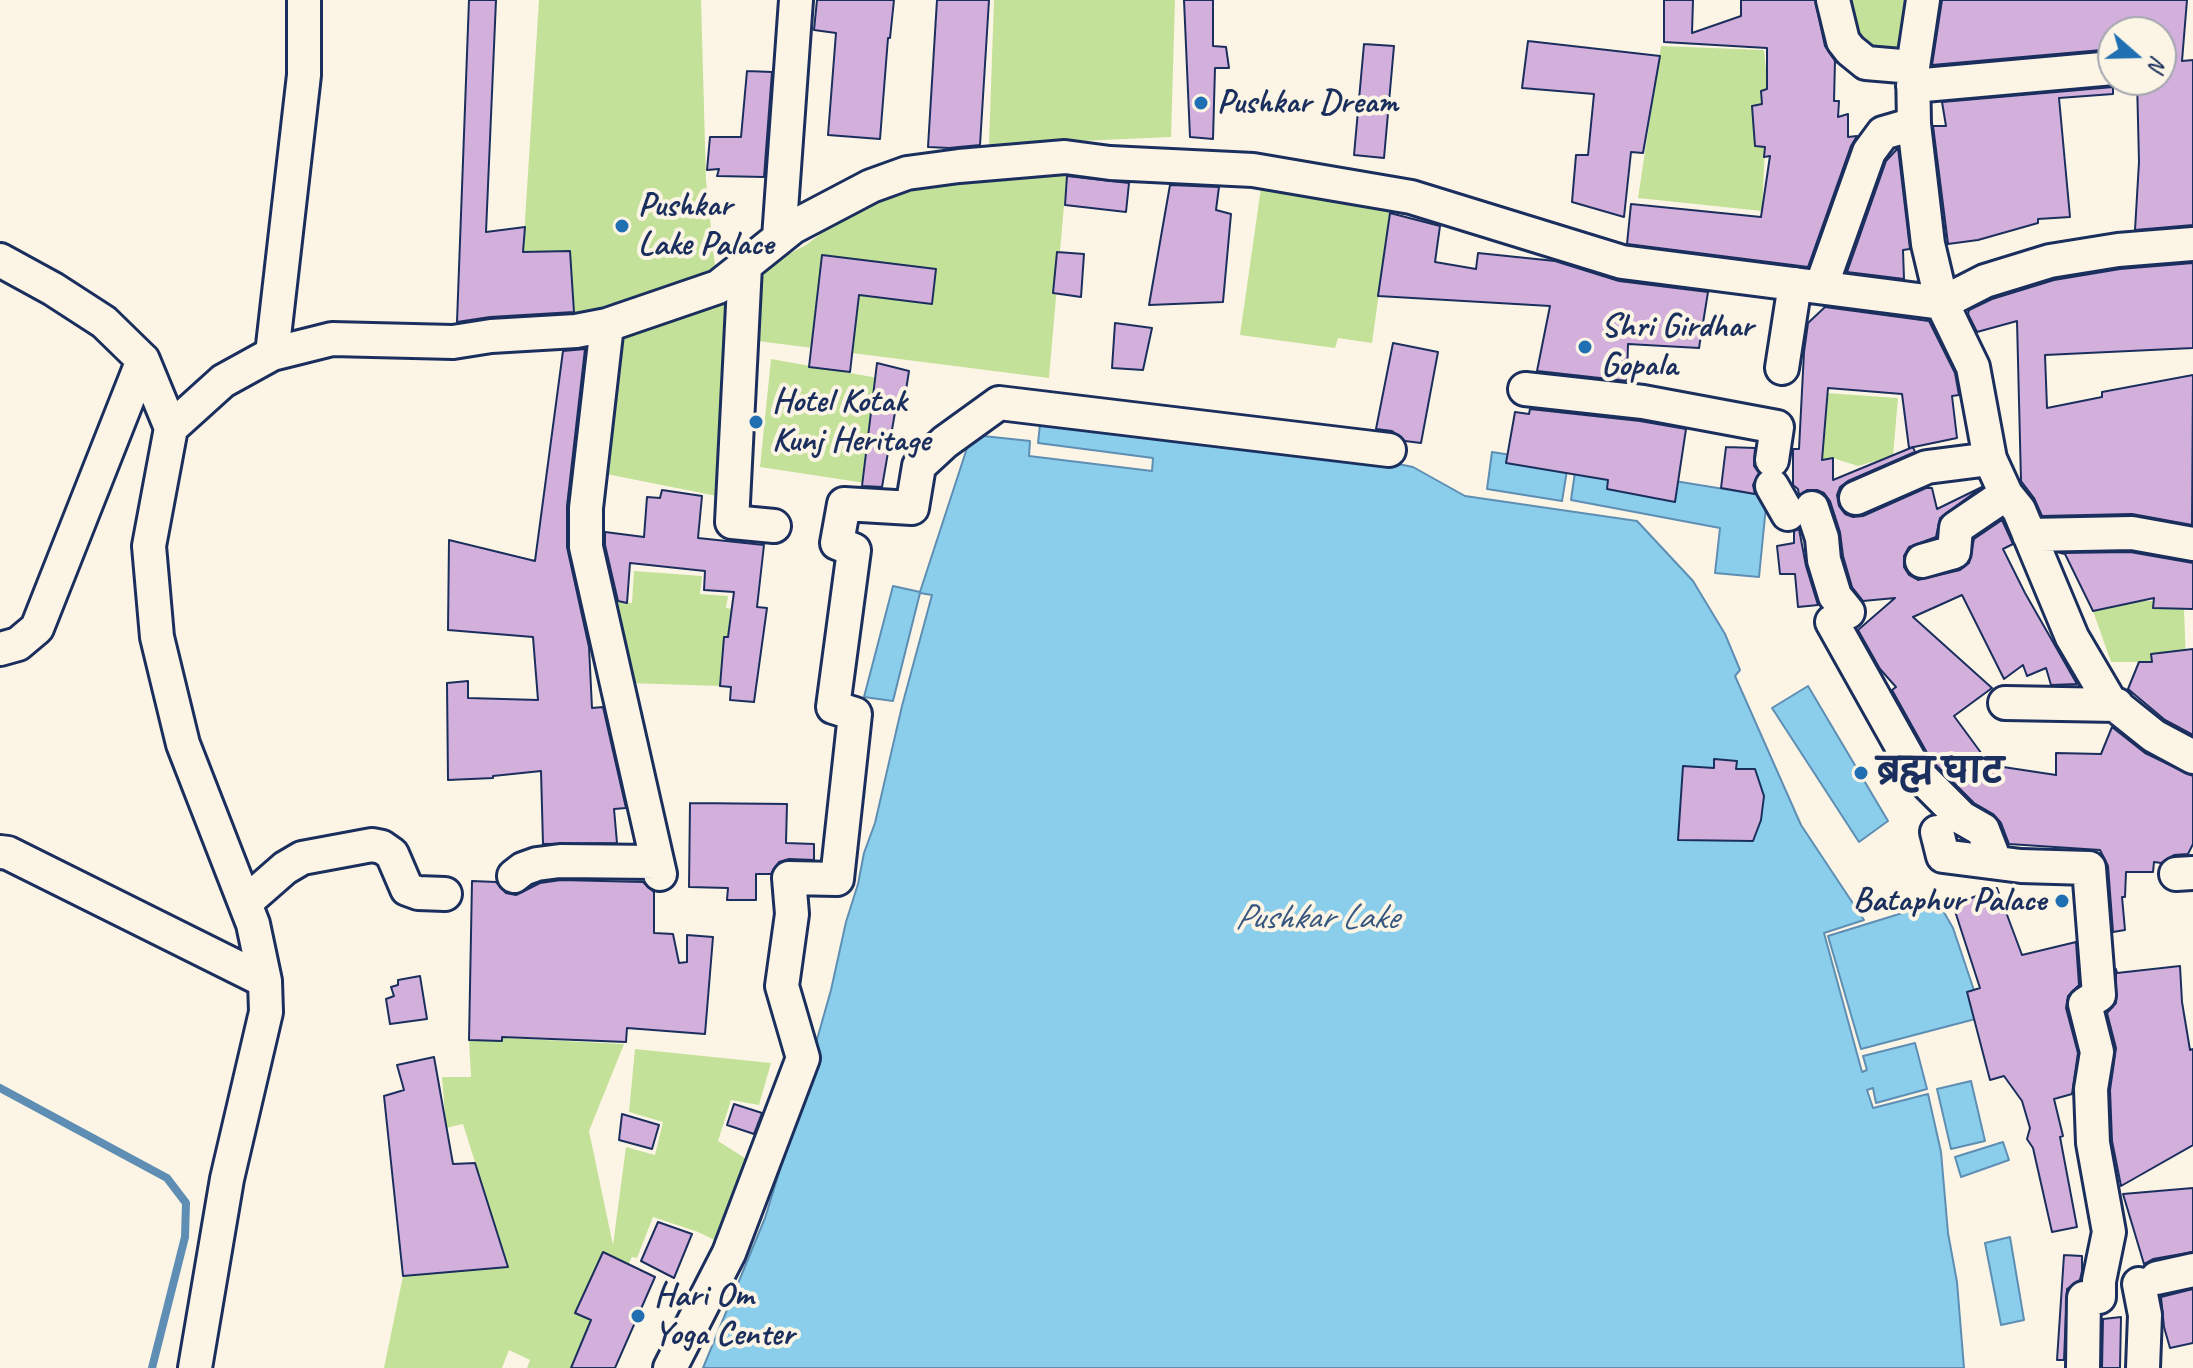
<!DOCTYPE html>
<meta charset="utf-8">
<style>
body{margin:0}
#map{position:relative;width:2193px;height:1368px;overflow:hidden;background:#fcf5e5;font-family:Caveat,sans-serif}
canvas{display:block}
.north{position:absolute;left:2097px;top:16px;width:80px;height:80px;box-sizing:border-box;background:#fcf5e5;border:2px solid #a2a6af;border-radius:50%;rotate:110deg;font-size:22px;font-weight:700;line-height:32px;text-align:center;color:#1b2f5e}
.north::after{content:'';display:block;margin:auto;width:28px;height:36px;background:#1f6fb2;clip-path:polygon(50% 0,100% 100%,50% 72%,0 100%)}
</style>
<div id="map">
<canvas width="2193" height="1368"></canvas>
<div class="north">N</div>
</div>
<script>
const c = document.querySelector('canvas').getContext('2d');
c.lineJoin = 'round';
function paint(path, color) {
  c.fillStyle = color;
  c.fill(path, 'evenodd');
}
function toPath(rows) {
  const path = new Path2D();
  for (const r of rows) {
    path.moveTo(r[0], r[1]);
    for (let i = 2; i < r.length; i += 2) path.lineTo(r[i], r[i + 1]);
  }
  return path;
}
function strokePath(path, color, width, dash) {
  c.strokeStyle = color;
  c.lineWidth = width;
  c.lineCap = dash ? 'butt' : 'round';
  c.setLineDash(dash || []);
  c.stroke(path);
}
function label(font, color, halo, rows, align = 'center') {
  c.font = font + ' Caveat,"Playpen Sans Deva",sans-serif';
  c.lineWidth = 8;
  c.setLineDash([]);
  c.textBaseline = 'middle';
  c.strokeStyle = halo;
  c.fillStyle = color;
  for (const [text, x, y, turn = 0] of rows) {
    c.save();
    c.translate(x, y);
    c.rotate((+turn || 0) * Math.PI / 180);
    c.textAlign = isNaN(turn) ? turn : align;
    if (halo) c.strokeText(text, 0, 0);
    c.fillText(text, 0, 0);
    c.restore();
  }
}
const green = toPath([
 [539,0,701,0,706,180,717,285,576,328,570,251,523,252],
 [994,0,1175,0,1171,137,989,145],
 [1842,0,1923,0,1914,64,1850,50],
 [1661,46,1764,50,1768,89,1761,91,1762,104,1752,107,1755,146,1765,147,1762,211,1638,198],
 [1068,159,1049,378,734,338,717,496,601,473,611,328,708,297,806,245,914,163],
 [1261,188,1391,206,1372,343,1338,338,1335,348,1240,335],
 [771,359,878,378,865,483,760,467],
 [1827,393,1898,398,1893,456,1858,466,1833,458,1822,460],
 [634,571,702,576,700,594,728,596,726,608,739,610,730,638,724,638,720,686,628,683,608,600,632,603],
 [2116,595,2134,601,2154,601,2154,608,2184,609,2186,662,2167,652,2152,654,2152,662,2111,662,2093,611,2116,606],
 [504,1038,624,1044,589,1131,613,1245,626,1147,655,1155,663,1122,629,1112,635,1049,771,1063,759,1105,731,1100,718,1141,756,1165,723,1244,698,1232,653,1217,637,1258,632,1257,578,1368,527,1368,530,1360,509,1350,502,1368,384,1368,403,1276,508,1267,463,1124,446,1128,442,1077,471,1077,469,1040]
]);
const water = toPath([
 [1041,415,1383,461,1413,467,1465,496,1637,521,1693,581,1725,634,1740,670,1735,676,1801,825,1864,920,1824,933,1862,1072,1867,1070,1863,1056,1915,1043,1927,1089,1876,1103,1873,1088,1867,1090,1873,1108,1928,1094,1941,1152,1948,1233,1957,1282,1964,1368,703,1368,765,1218,782,1163,831,990,846,922,858,884,864,853,875,823,902,706,932,595,920,593,893,701,864,697,893,586,920,592,968,445,974,435,1030,441,1029,456,1152,471,1153,458,1038,443,1041,415],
 [1492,452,1568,464,1562,501,1487,489,1492,452],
 [1576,465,1767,496,1759,577,1715,573,1720,528,1571,500,1576,465],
 [1808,686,1888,821,1859,842,1772,708,1808,686],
 [1938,902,1953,928,1983,1017,1861,1049,1828,936,1938,902],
 [1971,1081,1985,1141,1951,1149,1937,1089,1971,1081],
 [2003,1142,2009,1160,1961,1177,1955,1157,2003,1142],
 [2010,1237,2024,1320,2001,1325,1985,1243,2010,1237]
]);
const stream = toPath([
 [0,1088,167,1178,186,1203,185,1237,152,1368]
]);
const building = toPath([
 [469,0,496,0,486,232,525,227,523,252,570,251,574,312,490,317,457,322,469,0],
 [817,0,894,0,890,38,888,38,880,139,828,135,836,33,814,30,817,0],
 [937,0,989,0,980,145,949,148,928,147,937,0],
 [1184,0,1213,0,1213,46,1226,47,1229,68,1215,68,1213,139,1190,137,1184,0],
 [1664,0,1693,0,1692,33,1741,16,1741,0,1815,0,1825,46,1835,61,1834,101,1839,101,1838,117,1848,114,1848,137,1857,136,1851,146,1808,267,1627,244,1631,204,1761,217,1770,156,1764,157,1765,147,1755,146,1752,106,1762,104,1761,91,1767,89,1767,48,1664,42,1664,0],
 [1942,0,2187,0,2182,61,2193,60,2193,225,2135,230,2139,162,2137,80,2161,80,2161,32,2113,32,2113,49,1932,65,1942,0],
 [1528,41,1660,56,1643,153,1631,152,1624,217,1572,202,1576,155,1588,155,1594,94,1522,88,1528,41],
 [1364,44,1394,46,1384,158,1354,155,1364,44],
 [747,71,772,72,764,177,717,176,719,169,707,170,710,137,741,137,747,71],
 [2113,87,2113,94,2059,98,2070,217,2038,219,2038,223,1978,240,1948,244,1933,126,1946,126,1942,102,2113,87],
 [1898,148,1910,249,1903,250,1904,279,1847,272,1886,161,1898,148],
 [1067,176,1129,183,1126,212,1065,205,1067,176],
 [1170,185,1219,187,1216,210,1231,214,1223,302,1149,305,1170,185],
 [1390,213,1440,226,1435,262,1476,269,1478,253,1555,261,1619,281,1708,292,1699,348,1628,344,1627,381,1537,371,1550,306,1378,296,1390,213],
 [1057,252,1084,254,1081,297,1053,293,1057,252],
 [822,255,936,269,932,304,859,295,850,372,809,367,822,255],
 [2193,263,2193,348,2045,355,2047,408,2102,397,2102,392,2193,375,2192,525,2132,514,2042,516,2034,498,2021,481,2017,321,1977,332,1968,314,1969,310,1992,299,2054,280,2120,269,2193,263],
 [1825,307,1929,321,1955,373,1959,395,1952,396,1957,438,1909,448,1902,394,1828,388,1822,460,1833,458,1833,480,1913,447,1915,452,1848,481,1840,487,1837,495,1839,506,1845,514,1853,517,1863,516,1926,488,1932,488,1937,509,1982,487,1940,518,1936,537,1909,547,1904,556,1904,567,1909,575,1918,580,1960,570,1969,563,1974,539,2002,520,2013,544,2003,549,2025,593,2077,684,2051,685,2046,668,2027,676,2023,665,2004,679,1962,595,1913,617,1992,688,1954,716,1990,765,2056,775,2056,753,2101,754,2112,727,2145,753,2193,776,2193,844,2188,854,2174,855,2161,863,2154,862,2153,872,2126,872,2125,897,2122,897,2125,930,2113,932,2108,866,2100,850,2009,844,2001,823,1993,814,1974,803,1931,760,1892,690,1896,687,1880,669,1858,630,1895,598,1863,601,1852,587,1843,556,1840,532,1830,501,1824,493,1817,490,1807,490,1799,495,1798,489,1793,485,1793,449,1799,449,1804,352,1808,323,1825,307],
 [1115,323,1152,328,1143,370,1112,368,1115,323],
 [1393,343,1438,352,1421,443,1405,441,1392,431,1376,429,1393,343],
 [585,349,567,506,567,547,589,647,592,708,603,707,626,808,614,809,617,843,543,844,541,771,493,776,493,778,448,780,447,683,468,681,468,698,538,700,533,637,448,630,449,540,535,561,563,351,585,349],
 [877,363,909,371,904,403,897,401,882,487,862,486,877,363],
 [1530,409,1640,421,1686,429,1675,502,1607,489,1608,480,1506,463,1515,412,1529,414,1530,409],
 [1726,447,1755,448,1754,466,1759,473,1753,485,1755,494,1721,488,1726,447],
 [662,490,702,496,698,538,764,545,757,607,767,608,754,702,730,700,731,687,720,686,724,637,728,637,734,592,704,590,705,571,630,563,627,603,618,601,605,545,605,532,644,537,647,497,660,498,662,490],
 [1799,529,1806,566,1818,605,1798,607,1795,574,1780,574,1777,546,1794,543,1794,531,1799,529],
 [2130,552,2193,563,2193,609,2153,608,2154,598,2093,611,2065,554,2060,553,2130,552],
 [2193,649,2193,735,2165,720,2128,689,2139,662,2152,662,2151,654,2193,649],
 [1714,759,1737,761,1736,769,1755,769,1764,796,1761,820,1753,841,1678,840,1683,766,1714,768,1714,759],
 [690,803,787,804,786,843,814,844,814,860,789,859,779,862,771,874,756,874,756,900,727,900,728,888,689,887,690,803],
 [561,880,643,882,654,892,654,933,673,934,679,963,687,962,687,935,713,937,705,1034,627,1028,626,1042,502,1037,502,1041,469,1040,472,881,496,882,506,893,516,895,540,883,561,880],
 [1997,888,2022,955,2076,942,2079,985,2068,996,2066,1008,2078,1053,2072,1094,2054,1099,2063,1136,2060,1137,2077,1227,2052,1232,2033,1148,2027,1139,2030,1128,2022,1101,2004,1076,1990,1080,1967,992,1980,988,1953,905,1997,888],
 [2180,966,2182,1002,2190,1050,2193,1049,2193,1145,2121,1186,2112,1141,2110,1090,2116,1048,2107,1013,2116,1003,2116,969,2117,973,2180,966],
 [420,976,427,1019,390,1024,386,999,394,996,391,987,398,985,398,980,420,976],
 [434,1057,453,1164,475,1163,508,1267,403,1276,384,1096,404,1090,397,1065,434,1057],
 [734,1104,762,1113,754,1134,727,1125,734,1104],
 [622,1114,659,1125,652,1149,619,1140,622,1114],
 [2193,1188,2193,1252,2153,1259,2144,1264,2123,1194,2193,1188],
 [658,1222,692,1234,674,1278,641,1261,658,1222],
 [603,1252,655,1277,615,1368,571,1368,591,1320,575,1313,603,1252],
 [2064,1255,2082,1256,2082,1271,2080,1280,2067,1289,2064,1360,2057,1360,2064,1255],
 [2193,1289,2193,1343,2170,1348,2164,1327,2161,1297,2193,1289],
 [2121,1317,2120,1368,2102,1368,2103,1319,2121,1317]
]);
const minor = toPath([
 [1833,0,1843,41,1850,50,1866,63,1913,67],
 [1923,0,1913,67,1914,124,1928,244,1942,303,1973,367,1990,459,2006,494,2019,510,2072,637,2109,700,2154,736,2193,757],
 [1913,86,2113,68],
 [779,238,796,0],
 [0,260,53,289,104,322,143,360,171,428,149,546,157,637,183,744,253,924,265,981,266,1012,227,1179,195,1368],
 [745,266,732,522,774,526],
 [1821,287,1869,152,1883,133,1914,124],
 [607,325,586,508,586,547,660,874],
 [272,354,304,75,304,0],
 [1782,368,1795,284],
 [1525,389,1643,402,1777,427,1772,460],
 [171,428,223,381,272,354,332,339,453,342,491,336,576,331,607,325,718,287,793,227,871,186,907,173,959,166,1065,157,1110,163,1253,170,1411,197,1622,262,1942,303,1985,281,2050,261,2118,250,2193,244],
 [1772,486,1788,514],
 [1856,498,1927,467,1990,459],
 [1812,508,1822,538,1824,560,1835,596,1848,612],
 [2029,535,2132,533,2193,544],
 [1922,561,1954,552,1956,528,2006,494],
 [1832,622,1916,772,1962,818,1983,830,1995,861],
 [0,649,18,644,37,628,143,360],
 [2005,703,2117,705],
 [1937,832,1943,856,2021,866,2089,868,2099,995,2085,1004,2097,1052,2091,1089,2093,1143,2109,1232,2099,1281,2099,1297,2084,1298,2083,1368],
 [0,852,8,853,265,981],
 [2176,874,2193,873],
 [514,876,523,869,537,864,560,861,657,862],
 [245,903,285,868,302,858,372,845,382,847,392,854,407,889,418,893,445,894],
 [2157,1278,2193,1270],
 [2139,1284,2145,1315,2143,1368],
 [670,1368,729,1253,803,1058,782,986,792,914,789,878,837,879,855,714,833,707,854,550,837,543,844,504,912,508,919,466,945,442,999,403,1389,450]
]);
const markers = [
 [1201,103,8,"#1f6fb2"],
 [622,226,8,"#1f6fb2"],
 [1585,347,8,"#1f6fb2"],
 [756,422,8,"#1f6fb2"],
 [1861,773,8,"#1f6fb2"],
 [2062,901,8,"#1f6fb2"],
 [638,1316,8,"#1f6fb2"]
];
const poiNames = [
 ["Pushkar Dream",1217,103],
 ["Pushkar",638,206],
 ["Lake Palace",638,245],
 ["Shri Girdhar",1601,327],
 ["Gopala",1601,366],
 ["Hotel Kotak",772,402],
 ["Kunj Heritage",772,441],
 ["ब्रह्म घाट",1877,773],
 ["Bataphur Palace",2046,901,"right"],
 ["Hari Om",654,1296],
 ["Yoga Center",654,1335]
];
const waterNames = [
 ["Pushkar Lake",1316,919]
];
paint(green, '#c4e199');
paint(water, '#8aceeb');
strokePath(water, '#5e8eb3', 2);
strokePath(stream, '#5e8eb3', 8);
paint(building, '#d3b0db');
strokePath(building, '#1b2f5e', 2);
strokePath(minor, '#1b2f5e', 38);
strokePath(minor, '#fcf5e5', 32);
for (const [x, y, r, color] of markers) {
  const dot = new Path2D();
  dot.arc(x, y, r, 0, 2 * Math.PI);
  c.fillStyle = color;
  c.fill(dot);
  strokePath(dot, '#fcf5e5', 3);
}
label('bold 34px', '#1b2f5e', '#fcf5e5', poiNames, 'left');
label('italic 36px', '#375781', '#fcf5e5', waterNames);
</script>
